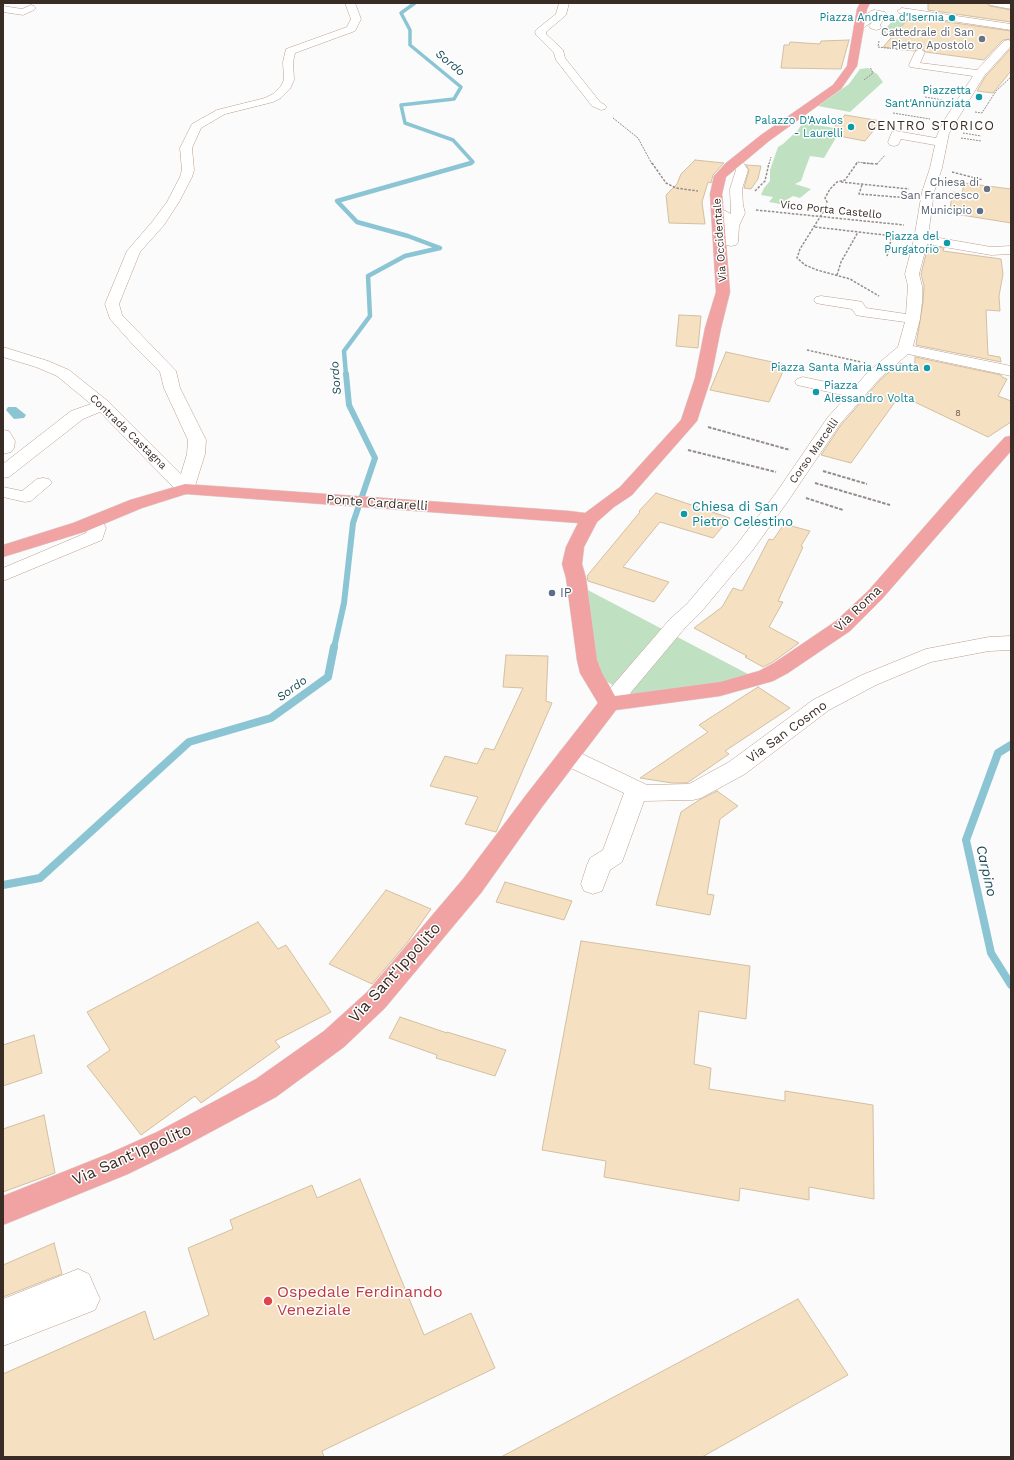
<!DOCTYPE html>
<style>
body{margin:0}
#map{position:relative;width:1014px;height:1460px;overflow:hidden;background:#fbfbfb;font-family:"Work Sans",sans-serif}
canvas{display:block}
.frame{position:absolute;inset:0;border:4px solid #392c25;pointer-events:none}
</style>
<div id="map">
<canvas width="1014" height="1460"></canvas>
<div class="frame"></div>
</div>
<script>
const c = document.querySelector('canvas').getContext('2d');
c.lineJoin = 'round';
function paint(path, color) {
  c.fillStyle = color;
  c.fill(path, 'evenodd');
}
function toPath(rows) {
  const path = new Path2D();
  for (const r of rows) {
    path.moveTo(r[0], r[1]);
    for (let i = 2; i < r.length; i += 2) path.lineTo(r[i], r[i + 1]);
  }
  return path;
}
function strokePath(path, color, width, dash) {
  c.strokeStyle = color;
  c.lineWidth = width;
  c.lineCap = dash ? 'butt' : 'round';
  c.setLineDash(dash || []);
  c.stroke(path);
}
function label(font, color, halo, rows, align = 'center') {
  c.font = font + ' "Work Sans",sans-serif';
  c.lineWidth = 3;
  c.setLineDash([]);
  c.textBaseline = 'middle';
  c.strokeStyle = halo;
  c.fillStyle = color;
  for (const [text, x, y, turn = 0] of rows) {
    c.save();
    c.translate(x, y);
    c.rotate((+turn || 0) * Math.PI / 180);
    c.textAlign = isNaN(turn) ? turn : align;
    if (halo) c.strokeText(text, 0, 0);
    c.fillText(text, 0, 0);
    c.restore();
  }
}
const green = toPath([
 [894,19,926,23,949,52,887,42,891,37,880,35],
 [868,68,877,74,883,82,850,112,818,106,849,84,860,69],
 [821,120,816,125,834,128,828,134,837,136,824,158,810,156,801,181,795,184,811,189,800,198,793,196,780,204,769,202,773,197,761,195,764,188,770,181,770,170,778,147,783,144,798,130,803,122],
 [582,587,748,674,728,683,631,694,620,690,606,681,595,666]
]);
const water = toPath([
 [8,407,16,407,26,415,24,418,14,419,6,410]
]);
const streamFar3 = toPath([
 [415,3,401,13,410,30,410,45,461,87,454,99,401,105,405,123,453,140,473,162,468,164]
]);
const streamFar2 = toPath([
 [346,375,344,351,370,316,368,276,405,256,440,248,408,236,357,222,337,201,471,163]
]);
const streamFar1 = toPath([
 [334,648,344,603,353,523,375,458,349,405,346,374]
]);
const stream = toPath([
 [1011,745,998,753,966,840,991,953,1011,985],
 [3,885,40,878,189,742,271,718,328,677,334,647]
]);
const building = toPath([
 [928,3,986,3,990,6,1011,10,1011,22,928,10,928,3],
 [909,18,927,20,927,19,1011,31,1011,39,1003,40,984,60,926,52,921,48,914,51,883,47,909,18],
 [849,40,841,69,781,68,784,45,789,45,790,42,820,44,821,41,849,40],
 [1011,48,1011,71,993,93,977,91,985,77,1011,48],
 [845,115,881,121,865,141,828,134,845,115],
 [695,160,724,163,713,175,711,183,708,182,702,202,705,224,669,223,666,195,677,184,681,174,695,160],
 [746,165,761,166,758,179,751,189,744,188,749,170,746,165],
 [964,183,1011,189,1011,223,949,213,953,192,962,194,964,183],
 [928,246,944,248,943,251,1001,259,1003,274,999,296,1000,311,986,310,988,355,1000,357,1001,362,916,345,923,302,924,286,921,274,928,246],
 [679,315,701,316,698,348,676,346,679,315],
 [726,352,786,365,769,402,710,390,726,352],
 [915,357,1001,375,1002,377,1007,379,998,396,1011,401,1011,422,988,437,900,395,851,463,821,455,841,425,881,379,900,363,915,368,915,357],
 [656,493,730,518,713,538,660,522,623,567,669,582,654,602,588,581,587,576,640,512,639,511,656,493],
 [784,524,810,531,801,546,803,547,778,601,783,602,769,627,799,643,773,662,763,667,745,657,747,656,694,628,722,607,733,588,742,591,769,539,773,540,784,524],
 [506,655,548,656,546,701,552,703,496,832,465,824,478,797,430,786,445,756,477,764,485,748,494,750,523,688,503,687,506,655],
 [758,687,790,708,725,751,729,754,687,783,672,783,640,778,708,732,699,725,758,687],
 [717,791,738,806,720,819,707,894,714,895,710,915,656,905,681,812,699,800,717,791],
 [505,882,572,901,564,920,496,902,505,882],
 [386,890,431,909,407,943,372,984,329,964,386,890],
 [258,922,278,949,286,945,331,1012,275,1041,280,1047,201,1103,195,1096,141,1135,87,1066,110,1050,87,1012,258,922],
 [581,941,750,966,746,1019,699,1011,694,1064,711,1068,709,1089,785,1101,785,1091,873,1105,874,1199,809,1187,809,1200,740,1188,739,1201,604,1177,606,1161,542,1150,581,941],
 [400,1017,447,1033,447,1032,506,1050,495,1076,436,1058,437,1055,389,1038,400,1017],
 [34,1035,42,1073,3,1086,3,1045,34,1035],
 [44,1115,55,1173,3,1192,3,1129,44,1115],
 [360,1179,424,1335,471,1313,495,1368,322,1451,324,1457,3,1457,3,1374,145,1311,154,1340,209,1315,188,1248,233,1229,230,1220,312,1185,317,1198,360,1179],
 [54,1243,62,1274,3,1297,3,1265,54,1243],
 [798,1299,848,1375,702,1457,501,1457,798,1299]
]);
const pathFar2 = toPath([
 [879,41,878,47,903,50],
 [864,80,873,73,870,67],
 [925,97,943,100],
 [975,112,982,113,996,91,1011,77],
 [893,113,930,119],
 [613,118,638,138,652,164],
 [963,133,981,136],
 [961,138,981,141],
 [769,164,771,157],
 [856,164,857,162,873,164],
 [877,164,885,155]
]);
const pathFar1 = toPath([
 [652,163,666,183,676,188,698,191],
 [857,163,845,180,837,182,830,189,825,198,827,202,825,209,800,249,797,258,805,265,817,270,850,279,879,296],
 [863,163,877,164,878,163],
 [952,172,983,180],
 [841,182,909,189],
 [862,185,859,194,909,198],
 [755,191,765,181,769,163],
 [756,210,904,225],
 [815,227,902,237],
 [887,256,892,236],
 [837,275,841,262,858,232],
 [807,350,861,362]
]);
const path = toPath([
 [708,427,790,450],
 [688,450,776,472],
 [823,471,867,484],
 [815,483,890,505],
 [806,498,843,510]
]);
const minor = toPath([
 [345,3,355,3,361,19,355,31,295,53,293,62,294,80,290,89,281,98,273,102,225,114,201,128,192,148,194,170,192,177,179,202,164,225,140,252,119,304,122,315,176,371,180,388,206,440,205,454,194,489,191,493,185,494,179,493,100,412,83,419,9,477,3,478,3,464,71,411,91,404,57,376,36,367,3,357,3,347,48,361,69,370,109,402,181,474,187,454,188,440,164,388,160,372,136,348,110,319,105,304,127,251,152,222,167,202,180,177,182,170,180,148,192,124,217,110,265,98,273,94,281,86,284,80,283,62,286,49,347,27,351,19,345,3],
 [559,3,569,3,566,15,546,32,546,34,563,50,565,58,600,102,605,105,607,107,605,109,601,110,592,106,556,60,554,53,536,35,535,32,536,30,556,14,559,3],
 [988,3,1011,3,1011,9,990,5,988,3],
 [31,5,34,6,36,8,34,10,23,15,3,12,3,6,22,9,31,5],
 [902,8,1011,24,1011,30,899,13,897,11,902,8],
 [874,10,885,12,887,14,880,25,881,27,880,29,876,30,870,28,869,26,873,21,863,28,855,28,854,26,855,24,871,11,874,10],
 [1008,40,1011,41,1011,46,984,76,949,133,942,168,934,192,928,236,991,247,1011,246,1011,254,991,255,927,244,919,274,922,286,922,302,920,319,913,346,1011,366,1011,376,908,354,880,378,840,424,788,501,752,551,701,612,684,629,617,709,609,711,601,709,598,704,601,699,670,619,687,604,738,543,776,493,828,417,847,396,797,385,795,382,797,379,803,377,854,388,868,372,898,347,905,322,861,316,856,315,852,309,821,304,816,303,814,300,816,297,821,296,857,301,862,302,866,308,906,314,908,286,905,274,914,239,922,192,930,168,935,145,901,139,898,145,894,146,890,145,888,142,892,132,896,131,936,138,943,122,973,76,910,67,909,65,915,52,920,49,925,52,920,63,977,70,1004,41,1008,40],
 [736,157,740,158,748,170,742,189,743,205,745,213,739,226,738,242,736,245,731,246,726,245,724,242,725,227,721,224,719,217,711,211,713,208,718,207,731,214,730,189,736,170,730,161,732,158,736,157],
 [3,430,9,431,15,441,14,448,11,452,3,454,3,430],
 [43,478,49,479,52,483,31,501,25,502,3,497,3,487,22,491,37,479,43,478],
 [94,516,101,518,106,528,102,540,3,581,3,568,86,533,88,528,85,522,87,518,94,516],
 [1011,636,1011,650,989,651,931,662,876,685,829,710,745,774,701,798,693,800,644,801,622,862,610,870,602,891,593,894,584,891,581,884,587,865,590,858,603,850,624,793,560,763,557,757,560,751,568,749,576,751,647,785,689,784,729,762,813,700,862,675,926,649,989,637,1011,636],
 [78,1269,89,1274,95,1288,100,1299,95,1310,3,1346,3,1299,78,1269]
]);
const major = toPath([
 [860,3,870,3,867,9,857,66,841,89,769,141,726,177,722,194,730,292,721,328,711,378,697,421,632,495,614,507,597,522,584,547,582,564,586,578,597,660,602,673,615,696,720,682,759,671,774,663,836,621,868,591,975,469,1005,437,1011,436,1011,451,882,599,850,631,788,673,773,681,720,696,616,710,542,807,481,893,385,1008,344,1047,276,1097,177,1150,128,1174,3,1225,3,1196,108,1154,157,1132,256,1079,324,1031,367,992,463,879,526,795,598,703,580,673,577,660,566,578,562,564,566,547,578,523,186,494,142,508,87,531,3,557,3,545,73,523,130,500,185,484,569,511,585,513,620,487,681,420,695,378,705,328,716,292,710,194,714,176,726,163,761,135,833,85,847,66,857,9,860,3]
]);
const markers = [
 [952,18,4,"#0f9aa8"],
 [982,39,4,"#6b7280"],
 [979,97,4,"#0f9aa8"],
 [851,127,4,"#0f9aa8"],
 [987,189,4,"#6b7280"],
 [980,211,4,"#5c6f8a"],
 [947,243,4,"#0f9aa8"],
 [927,368,4,"#0f9aa8"],
 [816,392,4,"#0f9aa8"],
 [684,514,4,"#0f9aa8"],
 [552,593,4,"#5c6f8a"],
 [268,1301,5,"#e0444e"]
];
const farNumbernames = [
 ["8",958,413]
];
const farCulturenames = [
 ["Piazza Andrea d'Isernia",944,18],
 ["Piazzetta",971,91],
 ["Sant'Annunziata",971,104],
 ["Palazzo D'Avalos",843,121],
 ["- Laurelli",843,134],
 ["Piazza del",939,237],
 ["Purgatorio",939,250],
 ["Piazza Santa Maria Assunta",919,368],
 ["Piazza",824,386,"left"],
 ["Alessandro Volta",824,399,"left"]
];
const farWorshipnames = [
 ["Cattedrale di San",974,33],
 ["Pietro Apostolo",974,46],
 ["Chiesa di",979,183],
 ["San Francesco",979,196]
];
const farStreetnames = [
 ["Vico Porta Castello",831,210,6],
 ["Via Occidentale",720,240,-94],
 ["Contrada Castagna",128,432,44],
 ["Corso Marcelli",814,451,-55]
];
const farServicenames = [
 ["Municipio",972,211]
];
const farWaternames = [
 ["Sordo",450,63,39],
 ["Sordo",336,378,-95],
 ["Sordo",292,689,-36]
];
const farQuarternames = [
 ["CENTRO STORICO",931,126]
];
const streetNames = [
 ["Ponte Cardarelli",377,503,4],
 ["Via Roma",858,609,-44],
 ["Via San Cosmo",787,732,-36]
];
const cultureNames = [
 ["Chiesa di San",692,507],
 ["Pietro Celestino",692,522]
];
const serviceNames = [
 ["IP",560,593]
];
const waterNames = [
 ["Carpino",986,871,77]
];
const nearStreetnames = [
 ["Via Sant'Ippolito",395,973,-48],
 ["Via Sant'Ippolito",132,1155,-24]
];
const nearHealthnames = [
 ["Ospedale Ferdinando",277,1292],
 ["Veneziale",277,1310]
];
paint(green, '#c0e1c1');
paint(water, '#8bc5d4');
strokePath(streamFar3, '#8bc5d4', 3.5);
strokePath(streamFar2, '#8bc5d4', 4.5);
strokePath(streamFar1, '#8bc5d4', 6);
strokePath(stream, '#8bc5d4', 8);
paint(building, '#f5e1c2');
strokePath(building, '#d3bfa1', 1);
strokePath(minor, '#bd9d8a', 1);
strokePath(major, '#d7d5d3', 1);
strokePath(pathFar2, '#948d89', 1, [2, 1]);
strokePath(pathFar1, '#948d89', 1.5, [2.5, 1.5]);
strokePath(path, '#948d89', 2, [3.5, 1.5]);
paint(minor, '#fff');
paint(major, '#f0a3a2');
for (const [x, y, r, color] of markers) {
  const dot = new Path2D();
  dot.arc(x, y, r, 0, 2 * Math.PI);
  c.fillStyle = color;
  c.fill(dot);
  strokePath(dot, '#fff', 1.5);
}
label('9px', '#68594c', null, farNumbernames);
label('11px', '#0d838f', '#fff', farCulturenames, 'right');
label('11px', '#5b616d', '#fff', farWorshipnames, 'right');
label('11px', '#392c25', '#fff', farStreetnames);
label('11px', '#4e5e75', '#fff', farServicenames, 'right');
label('italic 12px', '#184a56', '#fff', farWaternames);
c.letterSpacing = '1px';
label('13px', '#392c25', '#fff', farQuarternames);
c.letterSpacing = '0px';
label('13px', '#392c25', '#fff', streetNames);
label('13px', '#0d838f', '#fff', cultureNames, 'left');
label('13px', '#4e5e75', '#fff', serviceNames, 'left');
label('italic 14px', '#184a56', '#fff', waterNames);
label('16px', '#392c25', '#fff', nearStreetnames);
label('16px', '#be3a42', '#fff', nearHealthnames, 'left');
</script>
